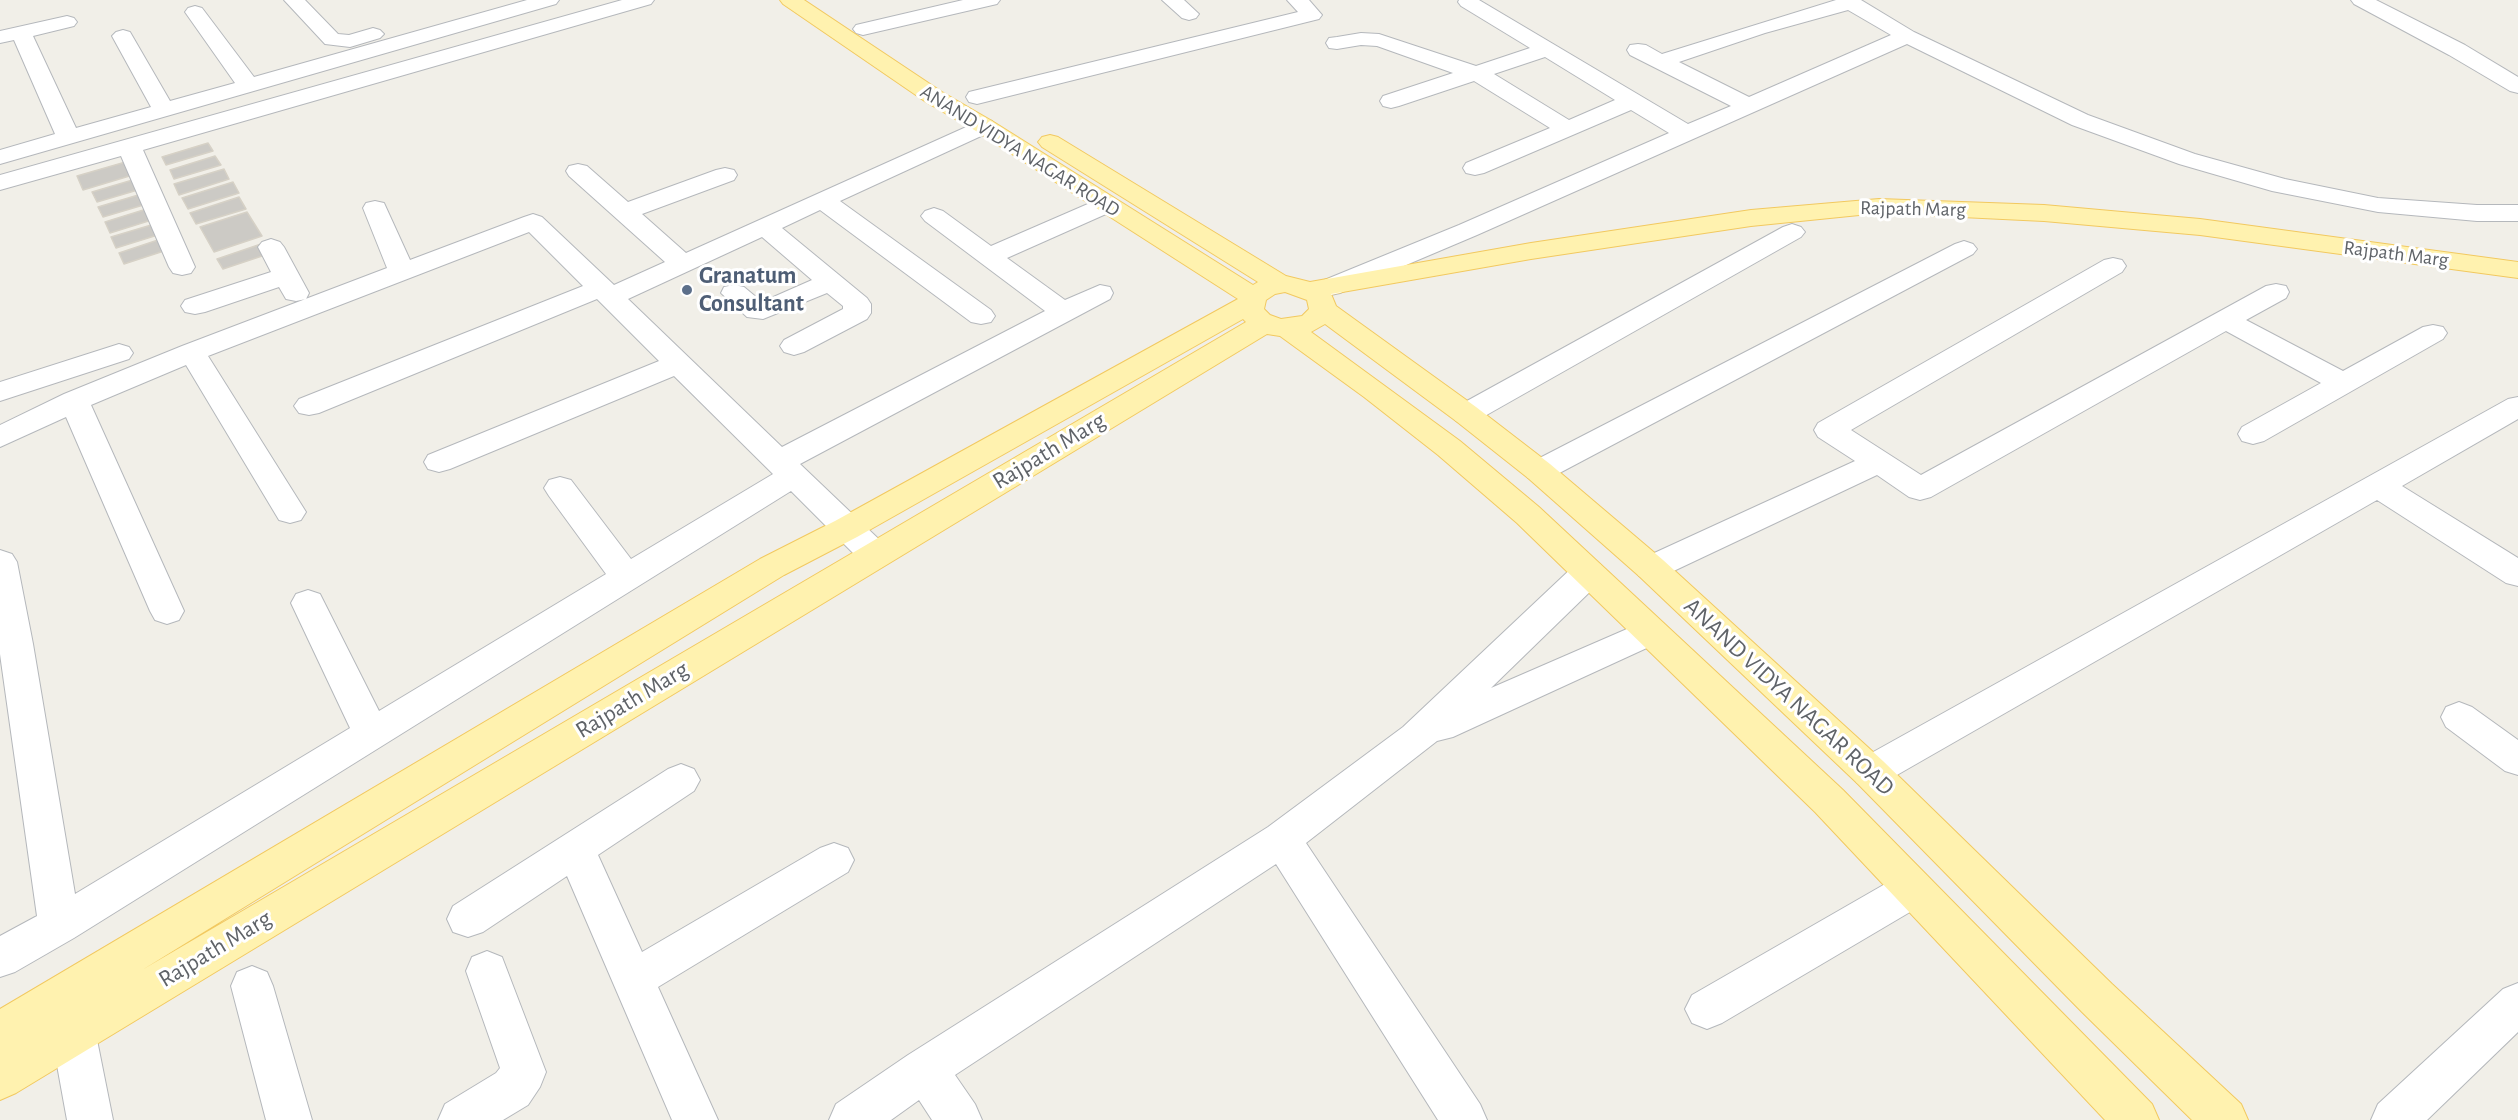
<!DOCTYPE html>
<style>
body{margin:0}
canvas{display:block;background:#f1efe8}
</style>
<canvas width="2518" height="1120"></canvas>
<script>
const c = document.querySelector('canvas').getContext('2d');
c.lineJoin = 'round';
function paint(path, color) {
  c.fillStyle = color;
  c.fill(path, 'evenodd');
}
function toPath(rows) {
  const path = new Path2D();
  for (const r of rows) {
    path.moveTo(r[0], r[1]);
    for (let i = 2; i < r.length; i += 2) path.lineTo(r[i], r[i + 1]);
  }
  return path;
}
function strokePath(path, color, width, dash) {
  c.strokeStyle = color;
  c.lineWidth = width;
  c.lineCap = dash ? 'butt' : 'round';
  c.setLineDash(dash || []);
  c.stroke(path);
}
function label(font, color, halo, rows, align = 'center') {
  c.font = font + ' "Alegreya Sans",sans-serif';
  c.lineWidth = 6;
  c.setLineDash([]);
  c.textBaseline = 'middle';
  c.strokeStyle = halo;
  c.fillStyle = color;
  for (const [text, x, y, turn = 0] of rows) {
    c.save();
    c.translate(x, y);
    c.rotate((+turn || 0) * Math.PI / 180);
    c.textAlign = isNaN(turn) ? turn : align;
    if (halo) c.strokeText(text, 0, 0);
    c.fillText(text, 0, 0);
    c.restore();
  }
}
const building = toPath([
 [208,143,213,151,166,165,162,157,208,143],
 [215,156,221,165,174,179,170,170,215,156],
 [129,161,136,174,83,190,77,176,129,161],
 [224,169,229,179,179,195,174,184,224,169],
 [136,179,141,189,97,202,92,192,136,179],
 [233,182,239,193,188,209,182,198,233,182],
 [145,193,150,203,103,217,98,207,145,193],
 [239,197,246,209,196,224,190,213,239,197],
 [153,207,158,218,110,233,105,222,153,207],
 [247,212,262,236,214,252,200,227,247,212],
 [158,223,164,233,116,248,111,237,158,223],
 [167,237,173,248,124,264,119,253,167,237],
 [264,243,271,253,223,269,217,259,264,243]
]);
const minor = toPath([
 [284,0,305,0,338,34,349,35,373,28,380,30,384,34,380,38,350,47,325,44,284,0],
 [527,0,559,0,556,4,0,164,0,150,55,134,14,40,0,43,0,31,67,16,74,18,77,22,74,26,33,36,76,128,151,107,112,36,116,32,123,30,130,32,170,101,235,83,185,12,188,8,195,6,202,8,254,77,527,0],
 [622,0,654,0,651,4,143,150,195,267,191,273,182,275,173,273,169,267,121,156,0,190,0,175,622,0],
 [963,0,1000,0,997,4,863,35,856,33,853,29,856,25,963,0],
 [1162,0,1184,0,1199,14,1196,18,1189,20,1182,18,1162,0],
 [1287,0,1309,0,1322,15,1319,19,977,104,969,102,966,97,969,92,1298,12,1287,0],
 [1459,0,1479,0,1688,124,1731,106,1630,55,1627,50,1630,45,1638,44,1646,45,1662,54,1836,0,1861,0,1914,32,2088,115,2195,154,2285,179,2378,198,2477,205,2518,205,2518,221,2477,221,2378,212,2272,191,2179,164,2072,125,1907,44,1477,235,1340,293,1331,295,1322,293,1318,287,1322,281,1459,225,1669,133,1631,110,1484,173,1475,175,1466,173,1463,168,1466,163,1550,128,1474,81,1399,106,1391,108,1383,106,1380,101,1383,96,1453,73,1377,46,1361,45,1337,49,1329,48,1326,43,1329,38,1337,37,1361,33,1379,34,1476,66,1530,48,1461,6,1458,2,1459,0],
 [1848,10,1891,35,1749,97,1679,62,1765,33,1848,10],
 [1545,57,1615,100,1569,120,1494,74,1545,57],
 [2351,0,2376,0,2465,45,2518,77,2518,93,2510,91,2449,55,2354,4,2351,0],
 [984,119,992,121,996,126,992,131,840,201,991,310,995,316,991,322,981,324,971,322,820,210,782,228,867,298,871,304,871,313,867,319,804,352,794,355,784,352,780,346,784,340,843,309,843,306,827,293,763,319,747,317,721,293,724,287,734,285,744,287,762,302,812,280,762,237,628,299,782,447,1045,311,925,221,921,216,925,211,934,208,943,211,991,246,1097,200,1106,198,1115,200,1118,205,1115,210,1007,258,1065,300,1100,285,1110,287,1113,293,1110,299,800,464,887,547,891,555,887,563,875,567,863,563,791,491,74,938,15,972,0,977,0,936,37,916,0,654,0,550,12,554,17,562,33,644,75,894,350,728,291,603,296,594,308,590,320,594,379,711,606,574,549,496,544,488,549,480,560,477,571,480,631,559,773,474,674,376,450,469,439,472,428,469,424,462,428,455,659,361,597,299,319,413,309,415,299,413,294,406,299,399,583,286,529,232,208,356,306,512,301,520,290,523,279,520,186,365,91,405,184,611,179,620,167,624,155,620,150,611,66,417,0,447,0,425,64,394,182,346,387,268,363,208,366,203,375,201,384,203,410,260,524,217,533,214,542,217,614,285,665,262,569,176,566,171,569,166,578,164,587,166,628,202,716,170,725,168,734,170,737,175,734,180,642,214,686,253,984,119],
 [1792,224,1801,227,1805,232,1801,237,1476,421,1466,424,1456,421,1451,414,1456,407,1783,227,1792,224],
 [271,239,280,242,284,247,309,293,306,299,296,301,286,299,279,287,205,312,195,314,185,312,181,306,185,300,271,272,258,247,262,242,271,239],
 [1964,241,1973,244,1977,249,1973,254,1550,478,1539,481,1528,478,1524,471,1528,464,1955,244,1964,241],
 [2113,258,2122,260,2126,266,2122,272,1851,430,1921,475,2266,286,2276,284,2286,286,2289,292,2286,298,2246,320,2343,371,2423,327,2433,325,2443,327,2447,333,2443,339,2264,441,2253,444,2242,441,2238,434,2242,427,2321,383,2226,331,1931,497,1920,500,1909,497,1877,475,1663,576,1651,580,1639,576,1634,568,1639,560,1855,461,1818,437,1814,430,1818,423,2104,260,2113,258],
 [119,344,129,347,133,353,129,359,0,401,0,382,119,344],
 [2518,397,2518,419,2402,486,2518,558,2518,586,2506,583,2377,500,1883,783,1870,788,1857,783,1851,772,1857,761,2508,399,2518,397],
 [1588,561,1600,564,1605,573,1600,582,1491,688,1650,619,1662,623,1667,632,1662,641,1453,737,1437,741,1306,843,1480,1104,1487,1120,1438,1120,1276,864,955,1075,975,1104,982,1120,932,1120,919,1100,891,1120,829,1120,836,1104,908,1055,1268,827,1403,727,1576,564,1588,561],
 [2459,702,2472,707,2518,740,2518,775,2505,771,2446,727,2441,717,2446,707,2459,702],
 [681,764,694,769,700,780,694,791,598,855,642,952,820,848,834,843,848,848,854,860,848,872,658,987,718,1120,672,1120,567,876,483,932,468,937,453,932,447,919,453,906,668,769,681,764],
 [1913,871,1927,876,1933,889,1927,902,1722,1023,1707,1029,1692,1023,1685,1009,1692,995,1899,876,1913,871],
 [487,951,502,957,546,1072,540,1087,528,1105,503,1120,438,1120,445,1104,496,1073,500,1068,466,971,472,957,487,951],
 [252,966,267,972,273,986,312,1120,266,1120,231,986,237,972,252,966],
 [2518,983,2518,1032,2427,1120,2371,1120,2378,1104,2503,989,2518,983],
 [69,990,84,996,91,1010,113,1120,67,1120,47,1010,54,996,69,990]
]);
const major = toPath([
 [780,0,804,0,942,92,992,121,1253,285,1258,282,1042,147,1038,142,1042,137,1050,135,1058,137,1286,276,1310,282,1531,243,1751,210,1879,199,2044,205,2200,219,2518,262,2518,278,2200,235,2044,221,1879,213,1751,226,1531,259,1331,294,1336,306,1476,407,1550,464,1663,560,1883,761,2112,984,2241,1104,2248,1120,2192,1120,2082,1012,1857,783,1639,576,1528,478,1456,421,1325,324,1311,332,1460,441,1539,507,1843,790,2152,1104,2159,1120,2105,1120,1815,812,1517,523,1438,455,1364,397,1280,336,1267,334,16,1093,0,1100,0,1009,760,559,835,521,1238,299,976,131,926,102,783,4,780,0],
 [1285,292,1307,300,1309,309,1302,316,1281,319,1270,315,1264,309,1266,300,1275,294,1285,292],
 [1243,319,1246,322,142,970,784,575,857,537,1243,319]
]);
const markers = [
 [687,290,6,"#5c6f8a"]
];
const farStreetnames = [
 ["ANAND VIDYA NAGAR ROAD",1020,151,32],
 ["Rajpath Marg",1913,209,1],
 ["Rajpath Marg",2396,254,7]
];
const serviceNames = [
 ["Granatum",699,276],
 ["Consultant",699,304]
];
const streetNames = [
 ["Rajpath Marg",1049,451,-31],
 ["ANAND VIDYA NAGAR ROAD",1789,697,43],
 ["Rajpath Marg",632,700,-31],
 ["Rajpath Marg",215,949,-31]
];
paint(building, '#cccac5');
strokePath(building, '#d6d1c6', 1.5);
strokePath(minor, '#b5b8bc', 2);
strokePath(major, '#f2c960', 2);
paint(minor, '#fff');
paint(major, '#fff2af');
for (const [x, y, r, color] of markers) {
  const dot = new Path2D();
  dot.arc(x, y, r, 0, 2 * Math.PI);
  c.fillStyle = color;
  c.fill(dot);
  strokePath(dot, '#fff', 2);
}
label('20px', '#5f6368', '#fff', farStreetnames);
label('bold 24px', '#4e5e75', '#fff', serviceNames, 'left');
label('24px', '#5f6368', '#fff', streetNames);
</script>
